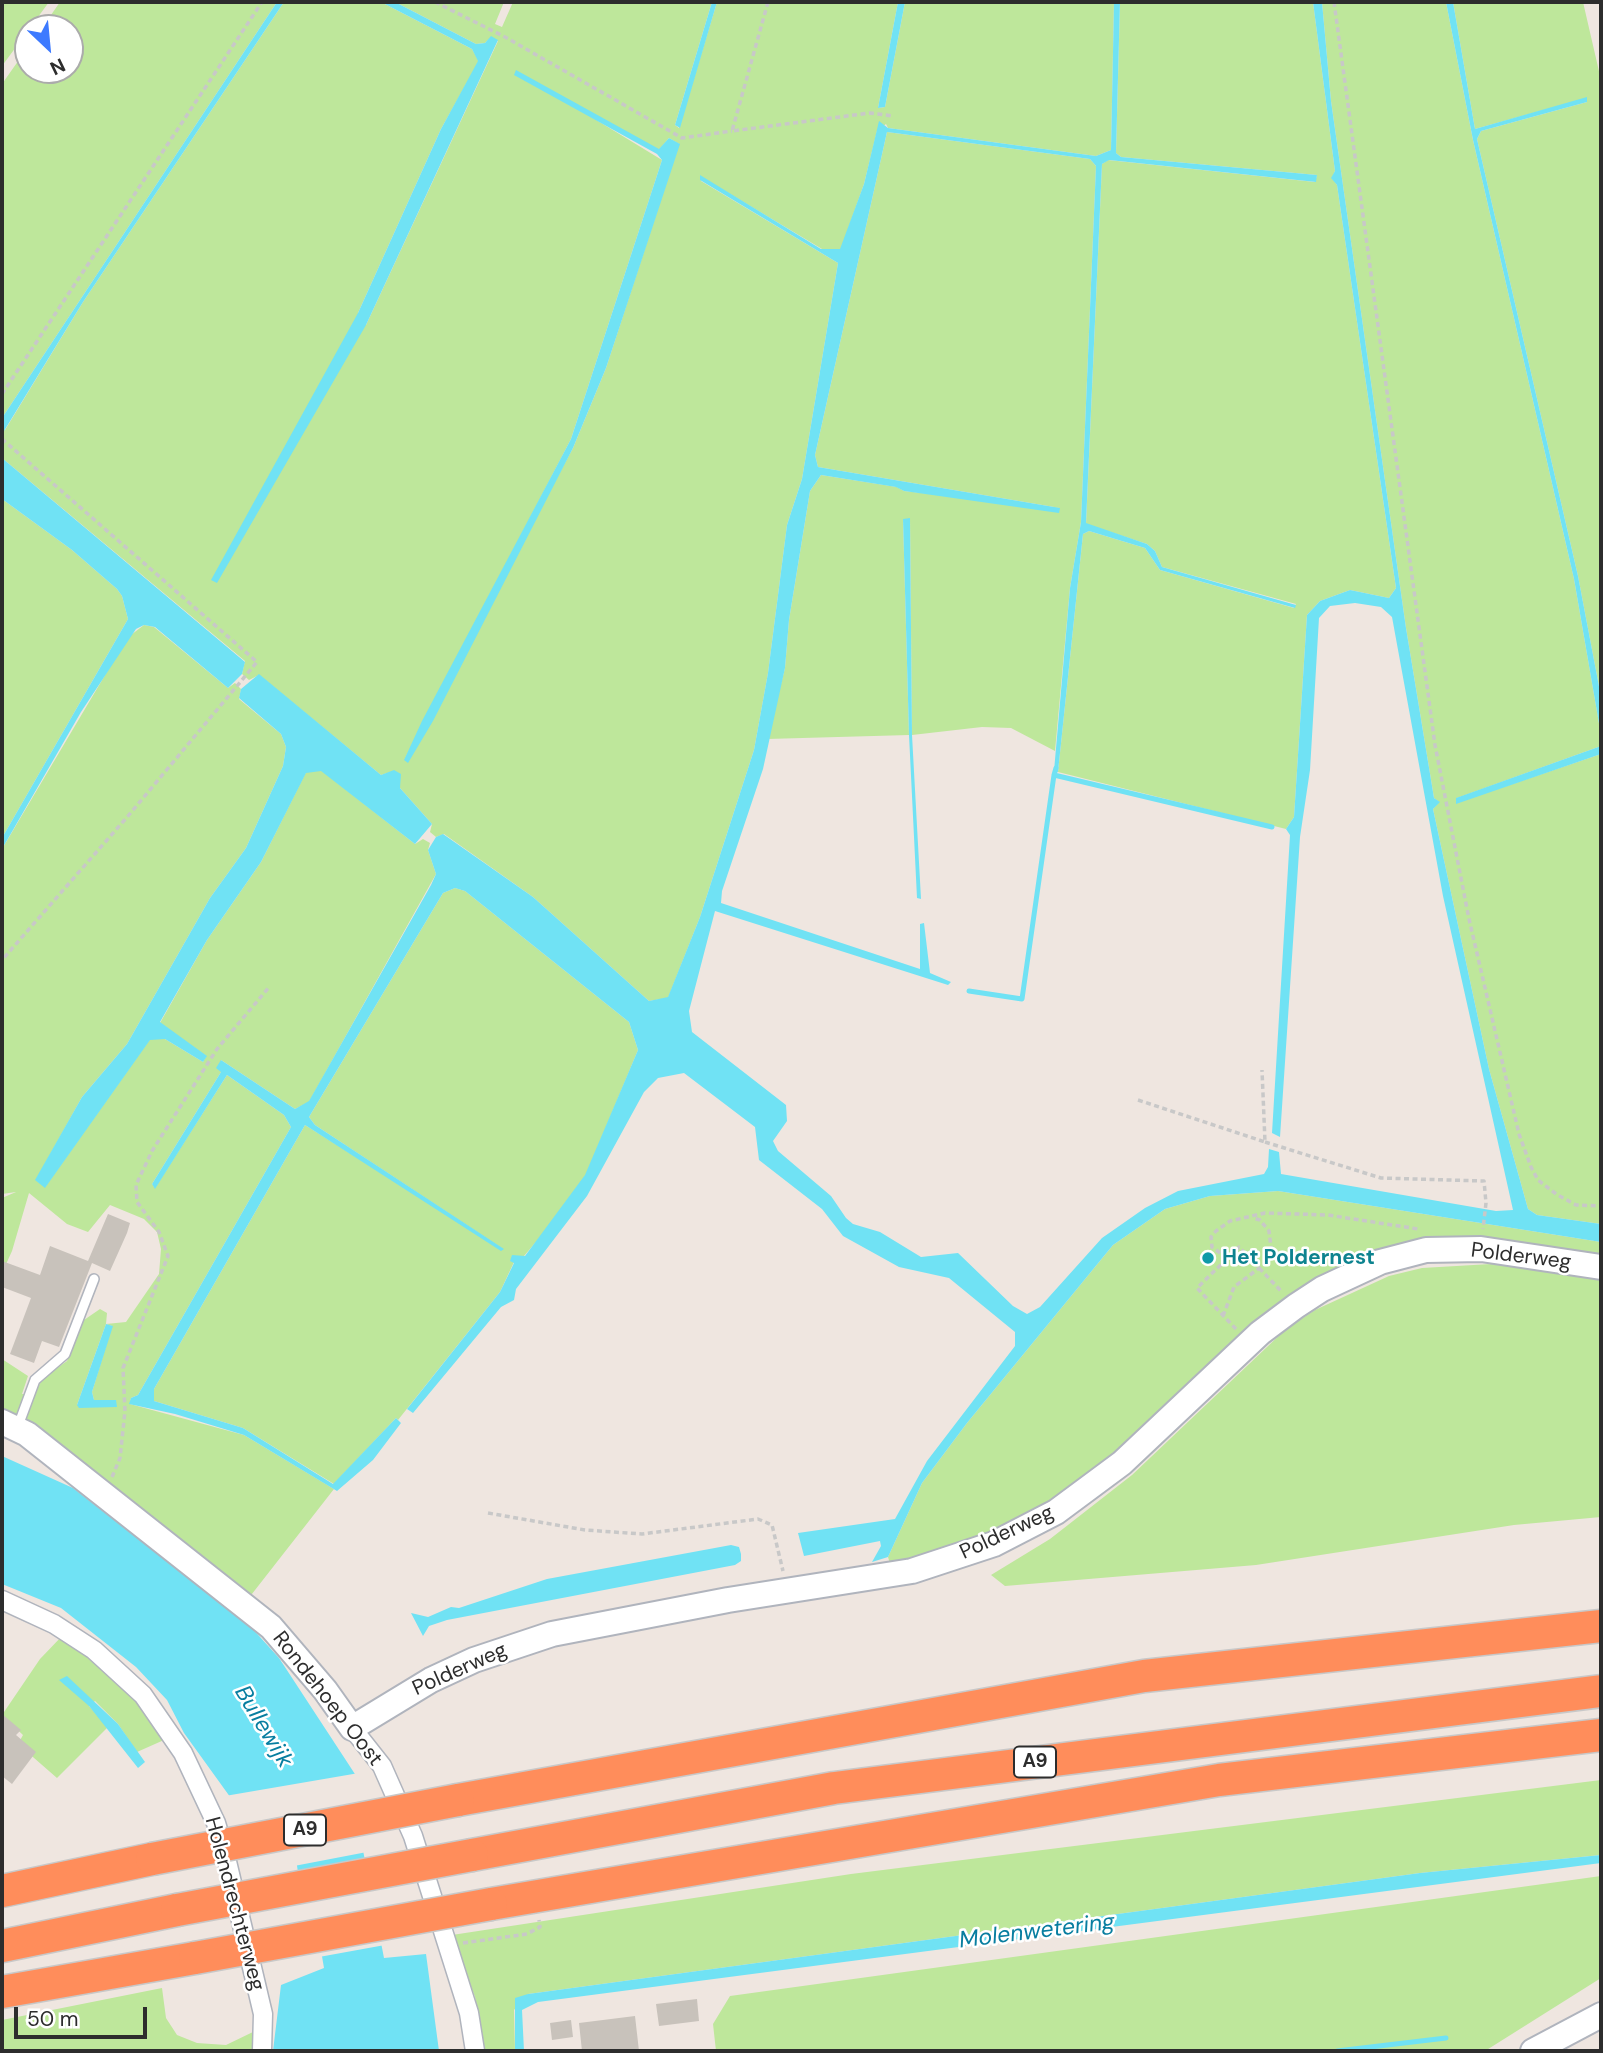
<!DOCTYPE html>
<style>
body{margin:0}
#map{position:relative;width:1603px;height:2053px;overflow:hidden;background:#efe6e0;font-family:"DM Sans",sans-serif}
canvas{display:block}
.frame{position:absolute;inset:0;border:4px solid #2d2d2d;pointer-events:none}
.north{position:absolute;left:14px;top:14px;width:70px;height:70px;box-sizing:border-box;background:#fff;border:2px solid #ababab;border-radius:50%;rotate:154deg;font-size:19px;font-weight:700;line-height:28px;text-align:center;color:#2d2d2d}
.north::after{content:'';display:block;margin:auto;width:24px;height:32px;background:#3d7aff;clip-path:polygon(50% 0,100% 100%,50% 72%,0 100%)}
.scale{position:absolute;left:14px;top:2007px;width:133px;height:32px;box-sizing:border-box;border:4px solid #2d2d2d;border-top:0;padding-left:9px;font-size:21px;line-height:24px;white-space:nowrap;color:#2d2d2d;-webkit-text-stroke:5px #fff;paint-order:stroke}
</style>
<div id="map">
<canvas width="1603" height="2053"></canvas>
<div class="frame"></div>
<div class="north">N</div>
<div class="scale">50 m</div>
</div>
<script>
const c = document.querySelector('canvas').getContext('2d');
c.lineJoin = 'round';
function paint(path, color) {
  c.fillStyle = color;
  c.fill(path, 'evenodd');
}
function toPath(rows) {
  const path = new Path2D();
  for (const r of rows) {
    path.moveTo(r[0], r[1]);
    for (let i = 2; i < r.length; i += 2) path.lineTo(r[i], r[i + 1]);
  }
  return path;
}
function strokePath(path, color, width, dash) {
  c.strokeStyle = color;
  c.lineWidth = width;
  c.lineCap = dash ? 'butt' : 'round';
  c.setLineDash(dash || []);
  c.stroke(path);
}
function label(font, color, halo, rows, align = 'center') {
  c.font = font + ' "DM Sans",sans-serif';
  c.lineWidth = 5;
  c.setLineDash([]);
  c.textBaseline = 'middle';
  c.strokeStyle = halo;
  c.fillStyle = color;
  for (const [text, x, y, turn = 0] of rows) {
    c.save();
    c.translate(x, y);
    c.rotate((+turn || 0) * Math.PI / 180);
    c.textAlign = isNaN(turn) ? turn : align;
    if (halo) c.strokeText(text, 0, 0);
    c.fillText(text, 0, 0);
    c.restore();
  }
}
const green = toPath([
 [2,2,49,2,2,66],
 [60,2,277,2,2,418,2,84,28,47,28,70,70,70,70,28,42,28],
 [284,2,381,2,472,49,479,61,441,129,358,313,366,325,498,41,491,37,485,43,476,44,395,2,504,2,495,24,502,27,513,2,712,2,675,125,679,128,717,2,898,2,878,108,885,107,905,2,1114,2,1111,150,1096,156,888,128,886,124,877,131,864,184,841,249,822,249,700,176,701,181,838,263,802,479,787,525,768,673,754,750,700,917,668,998,649,1001,533,897,444,834,436,837,430,832,432,824,400,788,394,771,381,775,259,675,249,680,242,674,245,661,2,458,2,429,5,430,83,302],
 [516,71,659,150,669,138,679,144,606,368,573,448,404,760,571,439,662,160],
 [1120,2,1313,2,1335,171,1332,178,1337,185,1396,588,1389,598,1350,590,1320,601,1307,615,1294,817,1286,829,1058,772,1083,534,1089,531,1145,548,1160,570,1294,608,1296,604,1162,567,1155,551,1147,544,1086,524,1102,164,1108,160,1315,182,1317,175,1121,157,1116,153],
 [1322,2,1446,2,1473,140,1574,579,1601,735,1601,746,1457,798,1456,803,1601,754,1601,1224,1537,1215,1528,1209,1489,1069,1433,809,1439,802,1434,798,1406,628,1331,101],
 [1453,2,1583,2,1601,80,1601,697,1578,576,1477,139,1481,131,1587,102,1587,98,1475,129],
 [887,132,1090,159,1096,166,1081,522,1070,588,1055,751,1011,728,982,727,912,735,910,519,903,519,909,735,767,739,785,668,789,620,810,491,821,475,897,487,904,491,1060,508,818,467,815,455],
 [2,499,72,550,117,589,122,596,128,619,2,838],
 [144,625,154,627,228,688,235,683,241,689,239,699,281,734,286,747,283,766,246,848,210,898,127,1044,82,1097,36,1180,45,1187,150,1039,165,1039,203,1062,206,1056,160,1023,207,940,261,862,306,772,321,770,415,844,423,839,430,843,428,850,436,874,309,1102,295,1109,221,1060,221,1072,152,1184,155,1188,227,1075,284,1115,291,1127,138,1395,131,1398,130,1404,244,1435,334,1489,248,1599,2,1414,2,1359,28,1376,22,1394,34,1394,43,1378,67,1361,84,1320,100,1309,107,1313,106,1324,126,1322,159,1274,161,1249,157,1232,144,1219,110,1205,88,1232,67,1224,29,1193,12,1251,2,1273,2,1198,16,1192,2,1194,2,849,127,638],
 [106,1324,112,1326,92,1392,94,1400,116,1400,77,1405],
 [455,888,465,891,629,1022,638,1050,586,1175,547,1229,524,1256,514,1262,500,1292,398,1420,396,1418,334,1484,243,1428,154,1401,154,1389,305,1125,503,1249,315,1125,309,1117,443,893],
 [1278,1191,1601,1242,1601,1262,1496,1246,1358,1262,1097,1472,1013,1525,891,1567,888,1557,922,1483,967,1423,1113,1245,1165,1209,1210,1196],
 [1508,1263,1601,1277,1601,1517,1514,1525,1256,1565,1005,1586,991,1575,1050,1539,1132,1475,1286,1329,1315,1310,1389,1276,1422,1268],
 [63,1635,127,1683,164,1740,137,1752,118,1724,95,1701,89,1706,108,1727,57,1778,18,1744,23,1735,2,1715,40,1659],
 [1601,1780,1601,1855,1420,1873,528,1994,514,2010,515,2051,485,2051,475,1997,452,1935,851,1874],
 [1601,1876,1601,1978,1485,2051,716,2051,713,2024,730,1996],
 [162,1988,166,2018,177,2035,197,2043,226,2045,255,2031,255,2051,2,2051,2,2020]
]);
const water = toPath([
 [277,2,284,2,83,302,4,431,2,429,2,418],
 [381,2,395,2,476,44,485,43,491,36,498,40,366,325,217,583,211,580,358,313,441,129,478,61,472,49],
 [712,2,717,2,680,128,675,125],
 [898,2,905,2,885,107,878,108],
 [1114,2,1120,2,1116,153,1121,157,1317,175,1316,182,1109,160,1102,164,1086,523,1147,544,1155,551,1162,567,1296,605,1295,608,1160,570,1145,548,1089,531,1083,534,1058,772,1054,771,1070,588,1081,522,1096,166,1090,159,887,132,815,455,818,467,1060,508,1059,513,904,491,896,487,821,475,810,491,789,620,785,668,763,769,722,891,721,903,920,969,920,924,924,923,930,973,951,982,948,985,715,911,689,1011,692,1032,786,1105,787,1121,773,1141,778,1151,831,1196,846,1218,853,1224,880,1232,921,1257,958,1253,1013,1306,1027,1314,1040,1307,1102,1238,1145,1208,1178,1191,1264,1174,1268,1167,1269,1149,1279,1152,1281,1174,1496,1211,1513,1210,1443,896,1392,617,1381,607,1355,603,1330,606,1319,618,1310,770,1300,837,1280,1137,1272,1133,1290,835,1286,829,1294,817,1307,615,1320,601,1350,590,1389,598,1396,588,1337,185,1331,178,1335,171,1313,2,1322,2,1331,101,1406,628,1434,798,1440,802,1433,809,1489,1069,1528,1209,1537,1215,1601,1224,1601,1242,1278,1191,1210,1196,1165,1209,1113,1245,967,1423,922,1483,888,1557,872,1562,881,1546,880,1541,804,1556,798,1533,895,1519,927,1461,1015,1346,1015,1332,949,1278,899,1267,843,1236,822,1209,759,1160,755,1127,684,1073,658,1078,644,1092,587,1196,516,1289,514,1300,501,1307,413,1413,407,1409,500,1292,514,1263,510,1261,512,1255,525,1256,585,1175,638,1050,629,1022,465,891,455,888,443,893,309,1117,315,1125,504,1249,501,1251,305,1125,154,1389,154,1401,243,1428,333,1484,396,1418,401,1423,373,1460,337,1491,244,1435,175,1414,129,1404,131,1398,138,1395,291,1127,284,1115,227,1075,155,1189,152,1184,221,1072,216,1068,221,1060,295,1109,309,1101,431,885,436,874,428,850,436,837,443,834,533,897,649,1001,668,997,700,917,754,750,768,673,787,525,802,479,838,263,700,180,700,175,821,249,840,249,864,184,879,121,888,128,1096,156,1111,150],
 [1446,2,1453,2,1475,129,1587,97,1587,102,1481,131,1477,139,1578,576,1601,697,1601,735,1574,579,1473,140],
 [516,70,659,149,669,138,680,144,606,368,573,448,433,721,408,763,404,760,422,721,571,439,662,160,657,154,514,75],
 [2,458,245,662,242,674,228,688,155,627,144,625,136,629,81,712,2,849,2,838,128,619,122,596,117,589,72,550,2,499],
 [910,518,912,735,921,899,917,898,909,735,903,519],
 [259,674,381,775,394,770,401,774,400,788,432,824,415,844,321,771,306,773,261,862,207,940,160,1022,207,1056,203,1062,165,1039,150,1040,45,1188,35,1180,82,1097,127,1044,210,898,246,848,283,766,286,747,281,734,239,698,241,689],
 [1601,746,1601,754,1456,804,1456,798],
 [106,1324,113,1326,92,1392,94,1400,116,1400,117,1407,79,1408,77,1405],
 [2,1456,73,1488,251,1627,279,1658,368,1794,353,1799,384,1958,426,1954,439,2051,273,2051,281,1985,324,1968,317,1927,306,1926,289,1812,246,1819,184,1733,167,1700,136,1667,61,1608,2,1584],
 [731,1545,739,1547,741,1554,741,1561,735,1565,447,1620,429,1626,423,1636,411,1613,428,1617,451,1607,459,1608,547,1579],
 [67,1676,118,1724,145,1762,138,1768,89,1706,59,1680],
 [1601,1855,1601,1863,538,2002,522,2010,524,2051,515,2051,515,1998,528,1994,1420,1873]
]);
const pier = toPath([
 [359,1773,371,1793,357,1801,367,1852,294,1866,287,1816,244,1822,225,1796],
 [369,1861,385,1945,319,1957,314,1930,303,1927,295,1874]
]);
const stream = toPath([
 [1056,768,1054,775,1272,827],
 [969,991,1022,999,1054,775],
 [1337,2051,1446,2038]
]);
const building = toPath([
 [108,1214,130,1223,127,1233,110,1271,92,1263,59,1347,42,1341,34,1363,10,1354,31,1298,2,1287,2,1261,40,1275,50,1246,88,1261],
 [2,1714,21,1730,16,1735,36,1752,12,1784,2,1776],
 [697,1999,699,2021,659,2026,656,2004],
 [635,2016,639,2051,582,2051,579,2023],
 [571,2020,573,2037,552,2040,550,2023]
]);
const path = toPath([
 [435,2,505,37,682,138,732,131],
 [768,2,732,131,870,113,893,116],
 [1334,2,1435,745,1469,919,1519,1134,1531,1167,1538,1180,1556,1194,1576,1205,1601,1206],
 [2,394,262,2],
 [2,439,257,662,128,816,2,960],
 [1138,1100,1265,1142,1262,1070],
 [1265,1142,1381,1178,1484,1181,1486,1203,1483,1229],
 [1227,1258,1212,1247,1211,1237,1216,1231,1230,1221,1265,1213,1328,1215,1418,1229],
 [1223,1316,1234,1287,1266,1263,1272,1255,1269,1231,1260,1220,1253,1218],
 [1236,1329,1197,1288,1239,1247,1282,1292],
 [112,1477,120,1458,125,1411,123,1368,168,1256,159,1232,137,1202,136,1185,152,1151,217,1049,270,986],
 [488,1513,585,1530,642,1534,758,1519,772,1525,783,1571],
 [463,1943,527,1934,540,1927,539,1920]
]);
const lane = toPath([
 [18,1426,35,1380,65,1354,94,1279]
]);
const street = toPath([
 [2,1600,54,1624,94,1650,143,1695,183,1753,216,1823,225,1853,263,2014,262,2051],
 [352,1728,382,1766,413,1836,469,2013,475,2051]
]);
const secondary = toPath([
 [2,1422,27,1434,271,1627,325,1690,352,1728,431,1680,474,1660,552,1634,728,1600,912,1571,994,1544,1056,1512,1122,1463,1260,1333,1296,1306,1322,1289,1380,1262,1426,1250,1481,1249,1601,1267],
 [1533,2051,1601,2015]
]);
const highway = toPath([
 [458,1800,1144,1676,1601,1626],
 [472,1855,834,1788,1601,1691],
 [2,1891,152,1859],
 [491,1904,1219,1780,1601,1735],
 [2,1946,177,1910],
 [2,1992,195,1958]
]);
const highwayBridge = toPath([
 [152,1859,458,1800],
 [177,1910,472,1855],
 [195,1958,491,1904]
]);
const markers = [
 [1208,1258,7,"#0f9aa8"]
];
const shields = [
 [1035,1762,42],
 [305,1830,42]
];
const shieldNames = [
 ["A9",1035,1762],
 ["A9",305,1830]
];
const streetNames = [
 ["Polderweg",1521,1257,7],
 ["Polderweg",1007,1533,-25],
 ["Polderweg",460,1670,-24],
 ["Rondehoep Oost",327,1699,52],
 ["Holendrechterweg",234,1904,75]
];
const cultureNames = [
 ["Het Poldernest",1222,1258]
];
const waterNames = [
 ["Bullewijk",263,1727,59],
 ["Molenwetering",1037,1932,-7]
];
paint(green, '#bee79b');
paint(water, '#70e2f4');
paint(pier, '#efe6e0');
strokePath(stream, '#70e2f4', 5);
paint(building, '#c8c2bb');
strokePath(lane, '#b0b4bd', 12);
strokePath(street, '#b0b4bd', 21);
strokePath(secondary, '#b0b4bd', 28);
strokePath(highway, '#c8c8c8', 35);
strokePath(path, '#c8c8c8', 3.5, [5, 3.5]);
strokePath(lane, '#fff', 9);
strokePath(street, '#fff', 18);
strokePath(secondary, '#fff', 24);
strokePath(highway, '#ff8d5b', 32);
strokePath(highwayBridge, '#c8c8c8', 35, []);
strokePath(highwayBridge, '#ff8d5b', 32);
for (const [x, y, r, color] of markers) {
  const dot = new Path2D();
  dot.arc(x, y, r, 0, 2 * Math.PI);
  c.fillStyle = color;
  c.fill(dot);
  strokePath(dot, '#fff', 2.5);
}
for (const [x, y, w] of shields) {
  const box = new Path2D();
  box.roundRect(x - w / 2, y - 15.5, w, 31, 5);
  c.fillStyle = '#fff';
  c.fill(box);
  strokePath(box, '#2d2d2d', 2);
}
label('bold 19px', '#2d2d2d', null, shieldNames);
label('21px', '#2d2d2d', '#fff', streetNames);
label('bold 21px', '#0d838f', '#fff', cultureNames, 'left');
label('italic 23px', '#087ea0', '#fff', waterNames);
</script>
